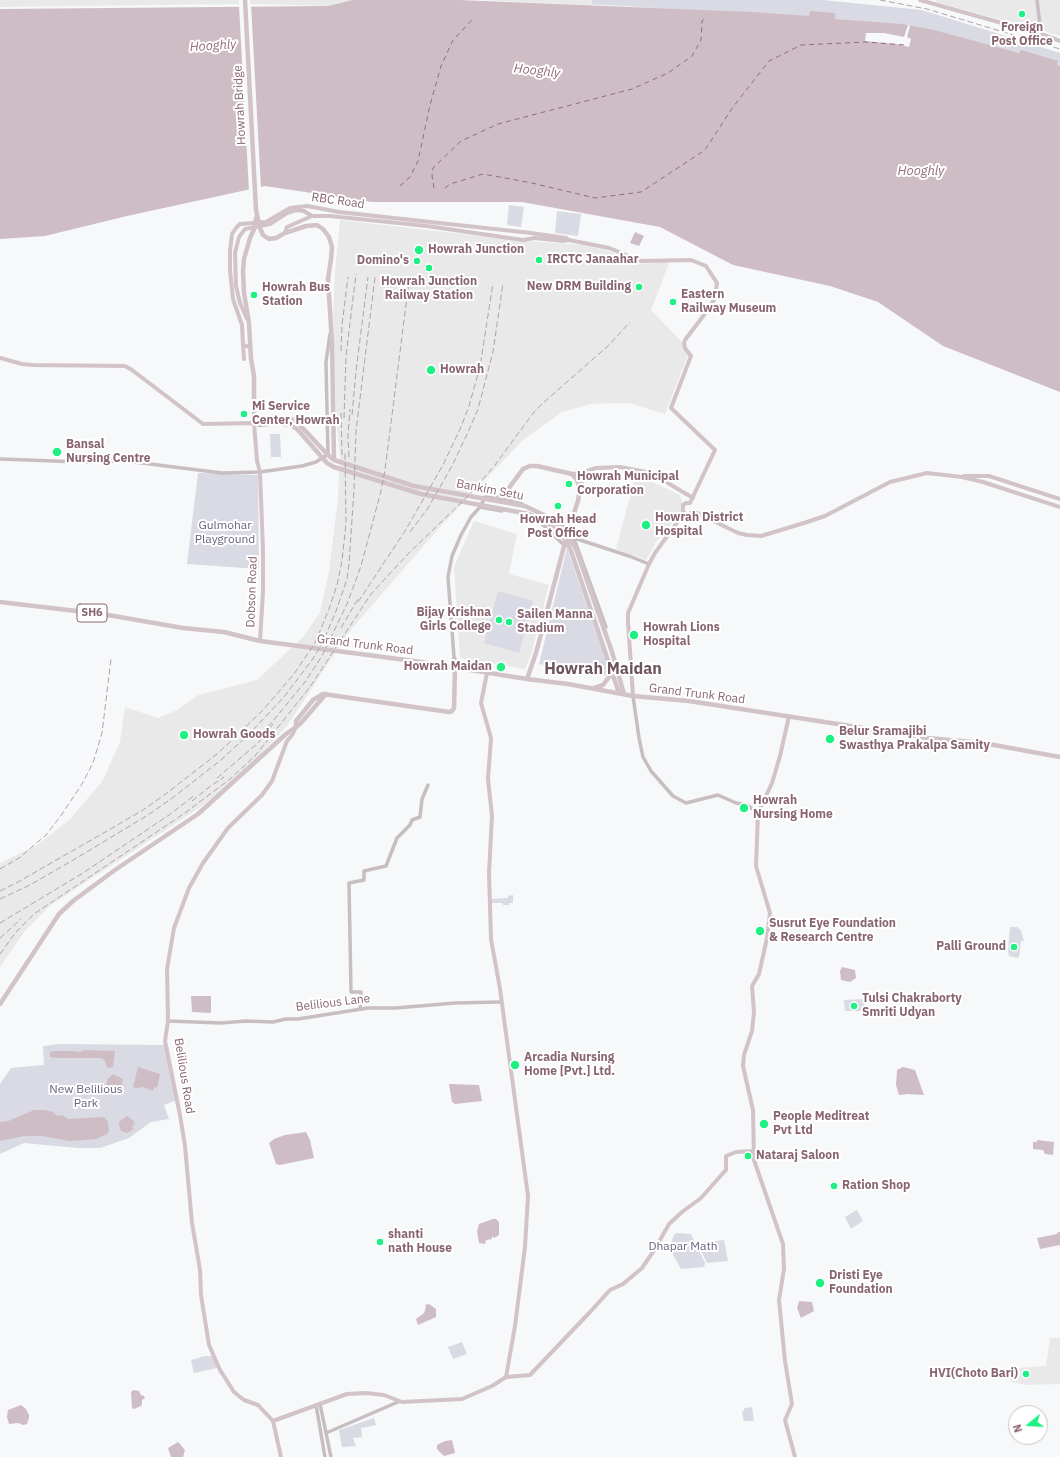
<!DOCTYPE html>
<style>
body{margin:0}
#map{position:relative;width:1060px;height:1457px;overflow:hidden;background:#f6f8f9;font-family:"IBM Plex Sans",sans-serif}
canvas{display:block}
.north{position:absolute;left:1008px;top:1405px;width:40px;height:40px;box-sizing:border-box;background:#fff;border:1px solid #d0c1c6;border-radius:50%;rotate:252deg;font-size:11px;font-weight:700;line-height:16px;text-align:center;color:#896570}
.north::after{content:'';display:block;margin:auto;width:14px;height:18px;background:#1ef083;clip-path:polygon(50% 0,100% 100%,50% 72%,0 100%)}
</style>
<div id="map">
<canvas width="1060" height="1457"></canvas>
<div class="north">N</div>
</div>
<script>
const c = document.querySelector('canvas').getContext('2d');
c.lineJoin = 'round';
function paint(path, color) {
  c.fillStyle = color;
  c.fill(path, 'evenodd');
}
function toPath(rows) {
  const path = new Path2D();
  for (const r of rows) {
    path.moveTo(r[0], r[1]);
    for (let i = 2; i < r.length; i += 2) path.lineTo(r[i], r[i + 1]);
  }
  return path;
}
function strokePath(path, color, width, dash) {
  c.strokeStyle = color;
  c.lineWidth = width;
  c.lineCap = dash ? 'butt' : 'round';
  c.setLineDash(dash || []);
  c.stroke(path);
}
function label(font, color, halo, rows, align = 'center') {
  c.font = font + ' "IBM Plex Sans",sans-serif';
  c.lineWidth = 4;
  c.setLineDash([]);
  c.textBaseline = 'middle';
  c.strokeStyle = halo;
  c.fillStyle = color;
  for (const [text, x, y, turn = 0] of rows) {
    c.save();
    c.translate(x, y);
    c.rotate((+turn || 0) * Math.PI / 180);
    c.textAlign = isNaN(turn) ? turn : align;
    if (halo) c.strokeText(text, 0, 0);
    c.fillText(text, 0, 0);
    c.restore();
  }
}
const built = toPath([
 [0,0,239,0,239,4,0,7],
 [250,0,351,0,327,6,250,4],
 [478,0,696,0,694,7,586,5],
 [936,0,1060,0,1060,36,936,2],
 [340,220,525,241,583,245,609,251,640,264,670,261,651,310,681,341,688,355,665,414,629,403,591,404,562,412,524,439,439,528,349,632,287,726,249,766,202,806,51,905,24,932,0,967,0,863,37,845,69,820,102,782,120,742,125,707,158,718,177,710,198,695,257,680,304,636,320,612,329,572,338,498,340,457,336,417,333,311,335,272],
 [636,474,680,495,684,509,656,542,646,560,616,549],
 [474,521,517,534,509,574,549,585,531,655,525,669,460,658,454,567],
 [1050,1338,1060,1338,1060,1384,1026,1385,1012,1382,1000,1369,1046,1366]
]);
const green = toPath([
 [592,0,823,0,922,10,1060,53,1060,66,1057,65,1058,62,1021,51,1020,53,910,26,834,19,592,4],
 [509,205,524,207,521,227,507,225],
 [557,211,581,214,578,236,555,233],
 [270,434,280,434,281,457,271,457],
 [198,473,258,475,259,569,187,564],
 [567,548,608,667,606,676,539,664],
 [498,591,533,601,519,653,484,643],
 [513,895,513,903,509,903,509,905,503,905,502,903,491,903,491,899,508,898,508,896],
 [1010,927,1017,927,1021,931,1024,941,1021,941,1019,958,1009,956,1008,952],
 [864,999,864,1011,845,1011,844,1000],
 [60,1044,164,1045,177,1100,164,1105,169,1119,151,1122,129,1138,100,1148,78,1148,24,1143,0,1154,0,1084,11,1068,44,1065,43,1046],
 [857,1210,863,1221,851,1229,845,1217],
 [676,1233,691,1234,705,1263,704,1267,681,1269,669,1248,674,1235],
 [724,1240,728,1261,707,1263,698,1245,700,1243],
 [462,1342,467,1354,453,1359,448,1347],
 [205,1356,213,1356,217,1368,194,1373,191,1360],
 [752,1407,754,1421,744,1421,742,1413,745,1408],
 [374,1418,376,1425,361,1428,362,1437,353,1438,356,1446,342,1447,339,1430]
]);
const water = toPath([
 [352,0,459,0,752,12,809,16,810,11,835,13,835,19,902,24,934,30,1019,53,1021,50,1058,61,1057,65,1060,66,1060,392,943,346,878,302,830,286,733,265,660,227,522,202,372,202,265,186,127,216,45,236,0,239,0,9,328,6],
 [635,232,644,236,639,246,630,243],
 [842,967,855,970,856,978,850,982,841,980,840,971],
 [191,996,210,996,211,997,211,1013,192,1012],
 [84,1050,115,1051,113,1067,107,1068,105,1061,102,1058,58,1058,50,1057,50,1052,54,1051,71,1051,80,1052],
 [138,1067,160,1074,157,1088,154,1087,153,1091,143,1087,136,1088,133,1087],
 [903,1067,915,1070,924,1095,908,1094,899,1095,896,1085,897,1070],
 [113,1074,123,1079,121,1092,111,1094,106,1089,106,1084,108,1079],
 [449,1084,479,1085,482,1101,455,1104,452,1102],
 [34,1110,45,1110,53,1112,57,1116,62,1115,68,1119,104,1117,108,1122,109,1131,107,1134,96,1139,84,1140,69,1141,42,1136,24,1136,0,1141,0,1122,8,1121],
 [127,1116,135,1122,130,1127,136,1123,132,1128,134,1129,127,1133,121,1131,119,1125,119,1122],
 [306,1132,310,1140,314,1158,280,1165,276,1164,269,1143,274,1139,285,1135],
 [1037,1140,1054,1142,1053,1155,1045,1154,1043,1150,1033,1149,1033,1142,1037,1142],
 [493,1219,496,1219,499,1222,499,1235,494,1238,492,1236,492,1239,486,1240,485,1244,479,1243,477,1231,479,1224],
 [1058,1232,1060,1232,1060,1245,1040,1249,1037,1238,1057,1234],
 [799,1301,812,1302,814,1311,801,1318,797,1308],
 [429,1304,436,1309,436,1317,418,1325,416,1319,424,1313,426,1307,425,1305],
 [133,1390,139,1391,141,1395,144,1396,145,1398,142,1400,142,1404,141,1406,134,1409,132,1408,131,1392],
 [21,1405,26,1409,29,1415,29,1418,27,1424,23,1425,18,1423,9,1424,7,1417,8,1410],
 [452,1440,455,1453,444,1456,437,1449,437,1445,445,1441],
 [178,1442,185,1450,183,1457,171,1457,168,1448]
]);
const pier = toPath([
 [251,4,261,189,249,192,239,5],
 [908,25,910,26,907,37,911,39,909,47,896,44,865,41,866,33,884,33,904,37]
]);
const ferry = toPath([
 [400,186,410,177,418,161,430,105,441,66,453,40,473,19],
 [434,188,432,176,433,168,461,141,498,124,632,89,668,73,692,56,701,40,702,21,704,19],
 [445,188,450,184,483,174,532,183,595,198,641,192,705,150,733,107,769,61,801,45,866,42,904,45]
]);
const tertiary = toPath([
 [1037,0,1041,34],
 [0,459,81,462,126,461,222,473,260,472,302,466,316,462,328,454,326,362,330,334],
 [480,507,502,511],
 [524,515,542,524,565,546],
 [561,524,568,531,576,544,606,627],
 [574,538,629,556,649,564],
 [454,657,461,669],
 [451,667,454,657,448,577,452,556,461,535,471,517,480,507,485,497,507,500,522,504],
 [633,696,639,738,643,757,651,771,673,796,686,803,718,795,736,803,747,805,758,813],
 [360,1009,361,992,351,992,349,883,364,880,364,871,386,866,397,838,410,825,412,820,420,817,422,799,428,785],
 [168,1021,221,1023,246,1021,273,1022,286,1019,298,1019,368,1008,396,1008,455,1003,501,1002],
 [320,1404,331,1457],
 [316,1405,325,1457],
 [326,1433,398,1402]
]);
const secondary = toPath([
 [920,0,1041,34,1060,41],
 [285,233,287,227,312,216],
 [247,319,240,303,236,286,235,253,239,237,245,229,270,224,287,213,296,210,304,211,312,216,330,216,427,226,523,240,535,238,563,241,569,240,609,248,641,261,691,260,706,266,717,283,715,298,707,311,685,340,684,343,685,348,691,356,671,408,715,450,690,503],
 [243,345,244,359],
 [250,347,243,345,242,325,233,299,230,270,230,251,232,234,236,228,240,224,266,222,290,208,307,206,339,212,531,233,566,238,569,240],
 [0,358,22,364,33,365,125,366,132,370,203,424,254,423,257,461,260,472,263,550,263,591,260,641],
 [964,476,989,476,1060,499],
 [580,489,584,474,587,471,596,468,620,467,651,473,693,498],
 [690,503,686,503,683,505,683,511,685,514,689,515,693,511],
 [693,511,738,533,747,535,761,536,804,523,825,516,890,482,927,473,962,477,983,482,1060,507],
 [487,673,481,703,491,738,488,779,492,816,489,873,491,939,500,989,528,1196,525,1247,515,1326,506,1377],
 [633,696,628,621,628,613,649,564,655,553,684,513],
 [789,716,780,756,772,783,758,813,756,866,770,913,767,938,759,974,752,986,754,1012,752,1031,744,1055,743,1066,753,1110,754,1160,783,1244,784,1269,779,1300,785,1361,792,1404,785,1420,795,1457],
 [273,1421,347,1394,366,1393,384,1395,402,1402,462,1399,492,1386,506,1377,530,1375,591,1311,610,1290,623,1284,642,1268,655,1249,669,1224,682,1212,701,1198,724,1172,726,1170,726,1156,736,1152,753,1151],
 [281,1457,273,1421,258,1405,244,1400,234,1392,220,1370,209,1345,201,1295,200,1270,192,1223,185,1146,180,1115,165,1041,168,1021,167,969,174,928,189,888,203,863,228,828,262,795,272,781,287,741,292,735,296,727]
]);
const primary = toPath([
 [245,0,256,210,260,228,263,235,269,239,276,238,285,233,306,226,317,225,323,229,329,237,332,247,331,259,328,279,332,343,334,460],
 [254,423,260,419,275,418,289,418,296,421,329,456,334,460,414,486,525,506,550,518,561,527,576,549,612,652,624,694],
 [254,423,260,425,277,423,291,425,298,430,327,463,334,467,421,494,529,514,541,519,555,529,564,538,571,551,619,693],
 [254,423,254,376,251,359,249,323,244,293,243,272,244,259,250,238,255,227,256,218],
 [572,474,584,474],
 [493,500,506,492,523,469,530,466,537,466,572,474,577,480,580,489,578,501,568,531,536,653,527,679],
 [0,602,102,614,183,628,224,632,260,641,414,661,527,679,568,684,633,696,689,701,928,738,983,743,1060,757],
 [594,688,603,685,612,673],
 [296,727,296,721,313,700,323,694,449,712,452,711,454,708,455,668],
 [0,1004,59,914,73,901,115,870,198,814,286,734,300,724,326,694]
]);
const rail = toPath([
 [880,0,927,9,1060,49],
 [341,351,342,325,348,277],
 [341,413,342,457],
 [352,415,356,371,368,277],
 [344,418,346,356,356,274],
 [349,457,348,435,350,409],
 [410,532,428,508,452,466,469,430,478,409,493,352,503,283],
 [358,602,405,531,443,465,461,427,469,406,480,367,493,283],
 [341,628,359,597],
 [268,727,305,682,322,656,347,604,361,566,381,491,385,470,409,281],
 [217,778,258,743,273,724],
 [192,801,208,788,224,777],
 [0,869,19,858,46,835,60,817,82,784,93,763,102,733,111,659],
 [0,891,18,882,114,827,143,810,167,793,217,754,231,741,263,710,294,674,315,643,329,609,337,585,342,561,346,523,345,451],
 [0,899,30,885,80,856,148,815,171,799,221,760,250,733,284,697,312,660,322,644,336,611,347,579,349,564,354,489,356,431,375,277],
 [0,923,83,873,169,815,195,795],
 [0,938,21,919],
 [0,954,16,932,34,914,185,813,230,779,255,756,310,687,371,594,408,554,470,494,495,465,534,412,543,403,609,345,630,322]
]);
const markers = [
 [1022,14,4,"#1ef083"],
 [419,250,5,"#1ef083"],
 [539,260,4,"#1ef083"],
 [417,261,4,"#1ef083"],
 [429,268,4,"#1ef083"],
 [639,287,4,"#1ef083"],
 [254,295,4,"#1ef083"],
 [673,302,4,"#1ef083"],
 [431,370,5,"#1ef083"],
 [244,414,4,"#1ef083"],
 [57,452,5,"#1ef083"],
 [569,484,4,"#1ef083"],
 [558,506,4,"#1ef083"],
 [646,525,5,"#1ef083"],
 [499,620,4,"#1ef083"],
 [509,622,4,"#1ef083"],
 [634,635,5,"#1ef083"],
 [501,667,5,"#1ef083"],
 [184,735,5,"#1ef083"],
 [830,739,5,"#1ef083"],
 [744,808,5,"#1ef083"],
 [760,931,5,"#1ef083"],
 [1014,947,4,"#1ef083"],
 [854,1006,4,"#1ef083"],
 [515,1065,5,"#1ef083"],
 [764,1124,5,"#1ef083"],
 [748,1156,4,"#1ef083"],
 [834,1186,4,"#1ef083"],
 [380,1242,4,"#1ef083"],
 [820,1283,5,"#1ef083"],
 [1026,1374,4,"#1ef083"]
];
const shields = [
 [92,613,30]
];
const shieldNames = [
 ["SH6",92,613]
];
const poiNames = [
 ["Foreign",1022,28,"center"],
 ["Post Office",1022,42,"center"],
 ["Howrah Junction",428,250],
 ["IRCTC Janaahar",547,260],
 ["Domino's",409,261,"right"],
 ["Howrah Junction",429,282,"center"],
 ["Railway Station",429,296,"center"],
 ["New DRM Building",631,287,"right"],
 ["Howrah Bus",262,288],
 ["Station",262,302],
 ["Eastern",681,295],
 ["Railway Museum",681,309],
 ["Howrah",440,370],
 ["Mi Service",252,407],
 ["Center, Howrah",252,421],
 ["Bansal",66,445],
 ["Nursing Centre",66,459],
 ["Howrah Municipal",577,477],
 ["Corporation",577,491],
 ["Howrah District",655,518],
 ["Hospital",655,532],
 ["Howrah Head",558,520,"center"],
 ["Post Office",558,534,"center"],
 ["Bijay Krishna",491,613,"right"],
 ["Girls College",491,627,"right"],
 ["Sailen Manna",517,615],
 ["Stadium",517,629],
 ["Howrah Lions",643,628],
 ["Hospital",643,642],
 ["Howrah Maidan",492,667,"right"],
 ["Belur Sramajibi",839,732],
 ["Swasthya Prakalpa Samity",839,746],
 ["Howrah Goods",193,735],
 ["Howrah",753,801],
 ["Nursing Home",753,815],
 ["Susrut Eye Foundation",769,924],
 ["& Research Centre",769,938],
 ["Palli Ground",1006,947,"right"],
 ["Tulsi Chakraborty",862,999],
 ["Smriti Udyan",862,1013],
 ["Arcadia Nursing",524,1058],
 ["Home [Pvt.] Ltd.",524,1072],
 ["People Meditreat",773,1117],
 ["Pvt Ltd",773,1131],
 ["Nataraj Saloon",756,1156],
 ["Ration Shop",842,1186],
 ["shanti",388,1235],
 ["nath House",388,1249],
 ["Dristi Eye",829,1276],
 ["Foundation",829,1290],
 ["HVI(Choto Bari)",1018,1374,"right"]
];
const streetNames = [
 ["Howrah Bridge",240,105,-93],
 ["RBC Road",338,201,8],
 ["Bankim Setu",490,490,11],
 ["Dobson Road",252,592,-88],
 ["Grand Trunk Road",365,645,7],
 ["Grand Trunk Road",697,694,7],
 ["Belilious Lane",333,1003,-7],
 ["Belilious Road",184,1076,81]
];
const parkNames = [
 ["Gulmohar",225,526],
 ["Playground",225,540],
 ["New Belilious",86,1090],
 ["Park",86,1104],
 ["Dhapar Math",683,1247]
];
const waterNames = [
 ["Hooghly",213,46,-4],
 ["Hooghly",537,71,6],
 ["Hooghly",921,171]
];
const districtNames = [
 ["Howrah Maidan",603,669]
];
paint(built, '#e9e9e9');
paint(green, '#d9dae3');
paint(water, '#cfbdc5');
paint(pier, '#f6f8f9');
strokePath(ferry, '#936b7e', 1, [5, 4]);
strokePath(tertiary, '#c8bec1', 3.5);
strokePath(secondary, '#d1c3c7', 4);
strokePath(primary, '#d1c3c7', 4.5);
strokePath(rail, '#b0a2a6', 1, [6, 3]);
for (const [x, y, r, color] of markers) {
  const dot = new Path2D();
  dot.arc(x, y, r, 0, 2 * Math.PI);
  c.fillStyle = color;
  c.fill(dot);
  strokePath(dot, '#fff', 1.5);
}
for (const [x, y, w] of shields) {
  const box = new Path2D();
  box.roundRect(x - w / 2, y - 9, w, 18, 3);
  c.fillStyle = '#fff';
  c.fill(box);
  strokePath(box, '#896570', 1);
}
label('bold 11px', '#896570', null, shieldNames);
label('bold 12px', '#896570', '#fff', poiNames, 'left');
label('12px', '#896570', '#fff', streetNames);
label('12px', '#66657f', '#fff', parkNames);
label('italic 13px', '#936b7e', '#fff', waterNames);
label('bold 16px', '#6d545c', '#fff', districtNames);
</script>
